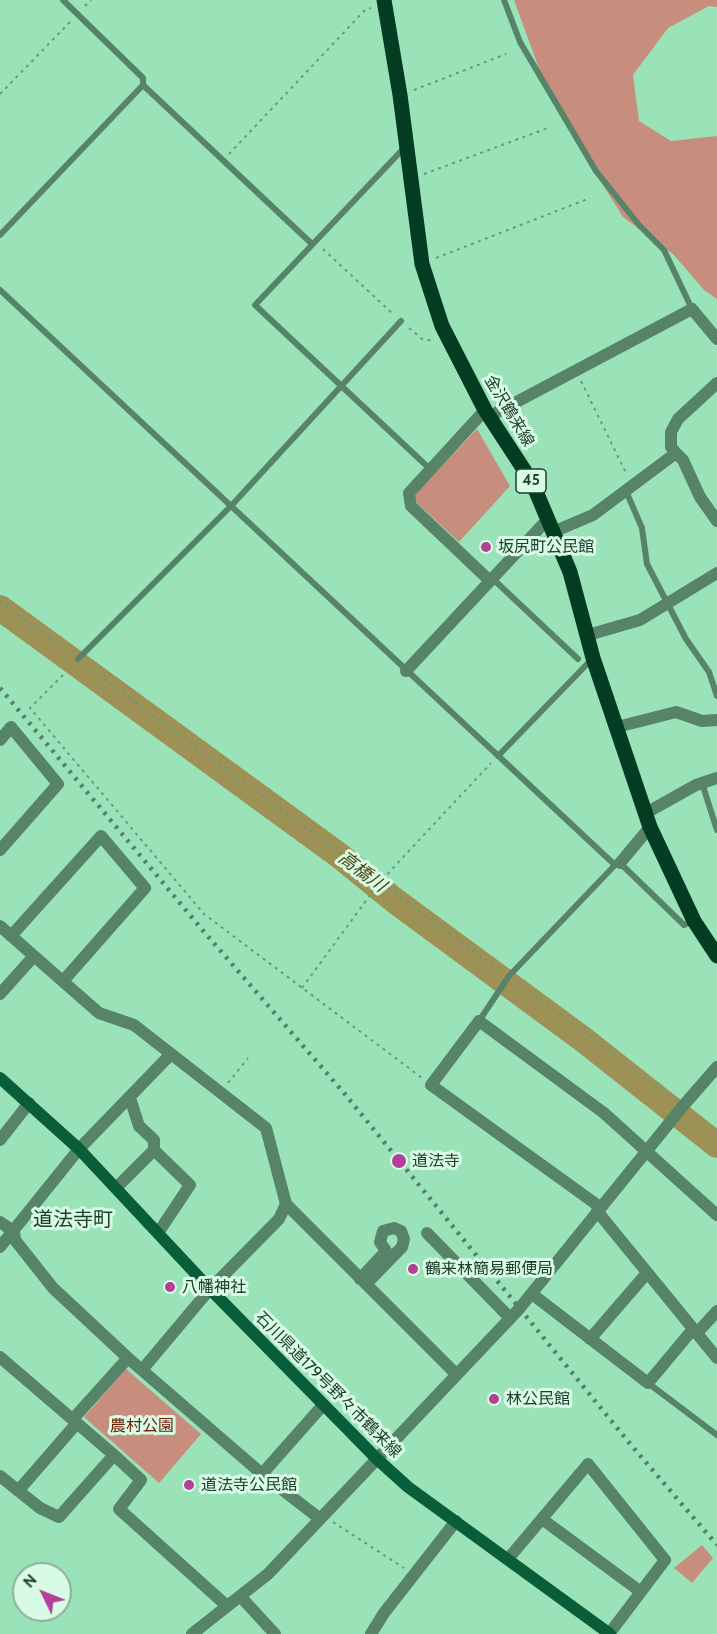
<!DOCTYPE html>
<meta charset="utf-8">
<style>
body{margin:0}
#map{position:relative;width:717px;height:1634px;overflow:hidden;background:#9ae3b8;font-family:Cabin,sans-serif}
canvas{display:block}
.north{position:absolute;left:12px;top:1562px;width:60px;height:60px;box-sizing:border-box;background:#d8fbe5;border:2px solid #8eaf9b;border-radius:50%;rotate:313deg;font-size:16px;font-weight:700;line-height:24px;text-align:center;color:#203e2d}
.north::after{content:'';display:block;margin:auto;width:21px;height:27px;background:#b4409a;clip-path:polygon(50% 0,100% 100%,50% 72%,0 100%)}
</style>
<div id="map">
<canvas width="717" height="1634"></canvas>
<div class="north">N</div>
</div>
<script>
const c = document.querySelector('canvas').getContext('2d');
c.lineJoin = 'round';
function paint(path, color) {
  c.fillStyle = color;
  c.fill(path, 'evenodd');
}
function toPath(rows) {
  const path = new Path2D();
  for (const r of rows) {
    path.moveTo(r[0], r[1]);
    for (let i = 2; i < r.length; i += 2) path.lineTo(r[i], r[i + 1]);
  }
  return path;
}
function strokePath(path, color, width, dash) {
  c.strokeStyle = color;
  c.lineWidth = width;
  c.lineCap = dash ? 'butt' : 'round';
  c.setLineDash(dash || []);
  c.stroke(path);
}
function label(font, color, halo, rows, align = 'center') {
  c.font = font + ' Cabin,"Noto Sans JP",sans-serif';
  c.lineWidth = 6;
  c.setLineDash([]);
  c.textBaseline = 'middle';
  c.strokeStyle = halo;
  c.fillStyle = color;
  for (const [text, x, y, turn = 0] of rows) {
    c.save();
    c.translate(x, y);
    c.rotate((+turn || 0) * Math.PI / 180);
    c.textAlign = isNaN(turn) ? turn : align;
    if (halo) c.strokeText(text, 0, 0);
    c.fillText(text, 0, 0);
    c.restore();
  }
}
const green = toPath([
 [514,0,717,0,717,7,709,6,668,28,633,75,639,121,671,141,717,136,717,299,704,290,673,254,623,217,589,163,545,85],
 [477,429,510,486,459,542,417,503,415,494],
 [126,1369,201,1434,159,1483,84,1417],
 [702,1545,713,1558,692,1583,674,1568]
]);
const river = toPath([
 [0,608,340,856,394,900,584,1040,717,1145]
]);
const path = toPath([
 [85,6,91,0],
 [414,90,506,54],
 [0,94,71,21],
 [229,154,365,10,371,8],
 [424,174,548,128],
 [323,249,394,315],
 [436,258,590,198],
 [409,328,422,339,433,341],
 [581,381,626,473],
 [0,601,70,653],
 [86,666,500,970],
 [63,675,30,708,204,914,422,1078],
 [517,982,673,1099],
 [302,988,379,883,491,763],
 [228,1083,248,1058],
 [333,1522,404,1568]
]);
const lane = toPath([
 [63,0,143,78,143,85,312,244],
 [504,0,520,42,596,171,639,225,664,250,692,309],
 [405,147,255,305,430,469],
 [0,235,143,85],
 [0,290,615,865,620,863,684,925,693,921],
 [626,491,642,528,647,564,686,639,709,672,717,696],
 [493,579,578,659],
 [78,659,231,506,401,321],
 [498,756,591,660],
 [702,783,717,830],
 [479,1021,509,976,615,865],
 [648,1383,717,1435]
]);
const street = toPath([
 [485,410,409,493,411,506,490,581],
 [490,416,692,309,717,339],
 [676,453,683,460,700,497,717,521],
 [553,532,593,515,676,453,671,447,671,432,678,419,717,383],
 [588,635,640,620,717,573],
 [406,671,547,520],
 [617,727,676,712,702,721,717,720],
 [0,740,11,727,58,784,0,850],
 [646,813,696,785,717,778],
 [620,863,650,827],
 [0,926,34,956],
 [11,936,101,836,145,888,64,980],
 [0,994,34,956,99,1013,134,1025,266,1128,286,1204,279,1219,210,1289,142,1370],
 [130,1098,139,1126,154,1140,154,1150,190,1185,158,1233],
 [0,1140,29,1103],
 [116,1188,154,1150],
 [286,1204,457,1375],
 [600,1207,431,1085,479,1021,604,1113,717,1215],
 [597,1211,717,1358],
 [0,1222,14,1232,15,1240,53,1288,128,1358,73,1419],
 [427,1233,510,1318],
 [0,1247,79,1149,171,1054],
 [360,1279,386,1251,380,1242,383,1231,394,1228,401,1231,404,1239,402,1247,366,1284],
 [532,1294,648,1383,693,1329],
 [697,1333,717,1311],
 [590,1339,647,1273],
 [0,1357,114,1455,59,1517,40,1508,0,1476],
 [128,1358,262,1474,319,1518],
 [114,1455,141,1480,119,1509,227,1606],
 [262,1474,323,1405],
 [18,1491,77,1423],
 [542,1519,641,1592],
 [508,1559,588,1464,665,1560,609,1634],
 [240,1596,275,1634],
 [192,1634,268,1574,519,1309,683,1106,717,1067],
 [371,1634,384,1613,456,1521]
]);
const secondary = toPath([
 [0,1078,79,1149,210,1289,377,1459,408,1487,610,1634]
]);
const primary = toPath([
 [384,0,400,95,422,264,442,326,485,410,532,482,570,572,593,658,650,827,694,921,717,956]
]);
const rail = toPath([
 [0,688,205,933,344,1093,631,1445,717,1545]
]);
const markers = [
 [486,547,6,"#b4409a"],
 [399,1161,8,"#b4409a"],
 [413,1269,6,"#b4409a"],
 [170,1287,6,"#b4409a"],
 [494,1399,6,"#b4409a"],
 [189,1485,6,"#b4409a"]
];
const shields = [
 [531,481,30]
];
const shieldNames = [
 ["45",531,481]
];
const streetNames = [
 ["金沢鶴来線",509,411,59],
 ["石川県道179号野々市鶴来線",328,1385,45]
];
const poiNames = [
 ["坂尻町公民館",498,547],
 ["道法寺",412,1161],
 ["鶴来林簡易郵便局",425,1269],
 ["八幡神社",182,1287],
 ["林公民館",506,1399],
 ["道法寺公民館",201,1485]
];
const parkNames = [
 ["農村公園",142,1426]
];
const waterNames = [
 ["高橋川",362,872,37]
];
const quarterNames = [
 ["道法寺町",73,1220]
];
paint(green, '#c78e7d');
strokePath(river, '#9e9156', 26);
strokePath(path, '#659b7c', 2, [3, 4.5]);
strokePath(lane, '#578369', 6);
strokePath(street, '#578369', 12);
strokePath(secondary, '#095d39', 12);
strokePath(primary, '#033c23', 15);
strokePath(rail, '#538267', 4.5, [3, 6]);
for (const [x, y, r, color] of markers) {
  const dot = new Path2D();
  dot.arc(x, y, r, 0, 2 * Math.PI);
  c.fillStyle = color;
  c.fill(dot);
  strokePath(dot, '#d8fbe5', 2);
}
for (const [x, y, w] of shields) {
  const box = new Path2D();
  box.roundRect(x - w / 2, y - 12, w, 24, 4.5);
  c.fillStyle = '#d8fbe5';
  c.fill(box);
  strokePath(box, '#203e2d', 1.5);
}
label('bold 15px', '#203e2d', null, shieldNames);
label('16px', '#203e2d', '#d8fbe5', streetNames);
label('16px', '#203e2d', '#d8fbe5', poiNames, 'left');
label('16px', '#6b2107', '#d8fbe5', parkNames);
label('italic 18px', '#4d4414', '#d8fbe5', waterNames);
label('20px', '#203e2d', '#d8fbe5', quarterNames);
</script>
